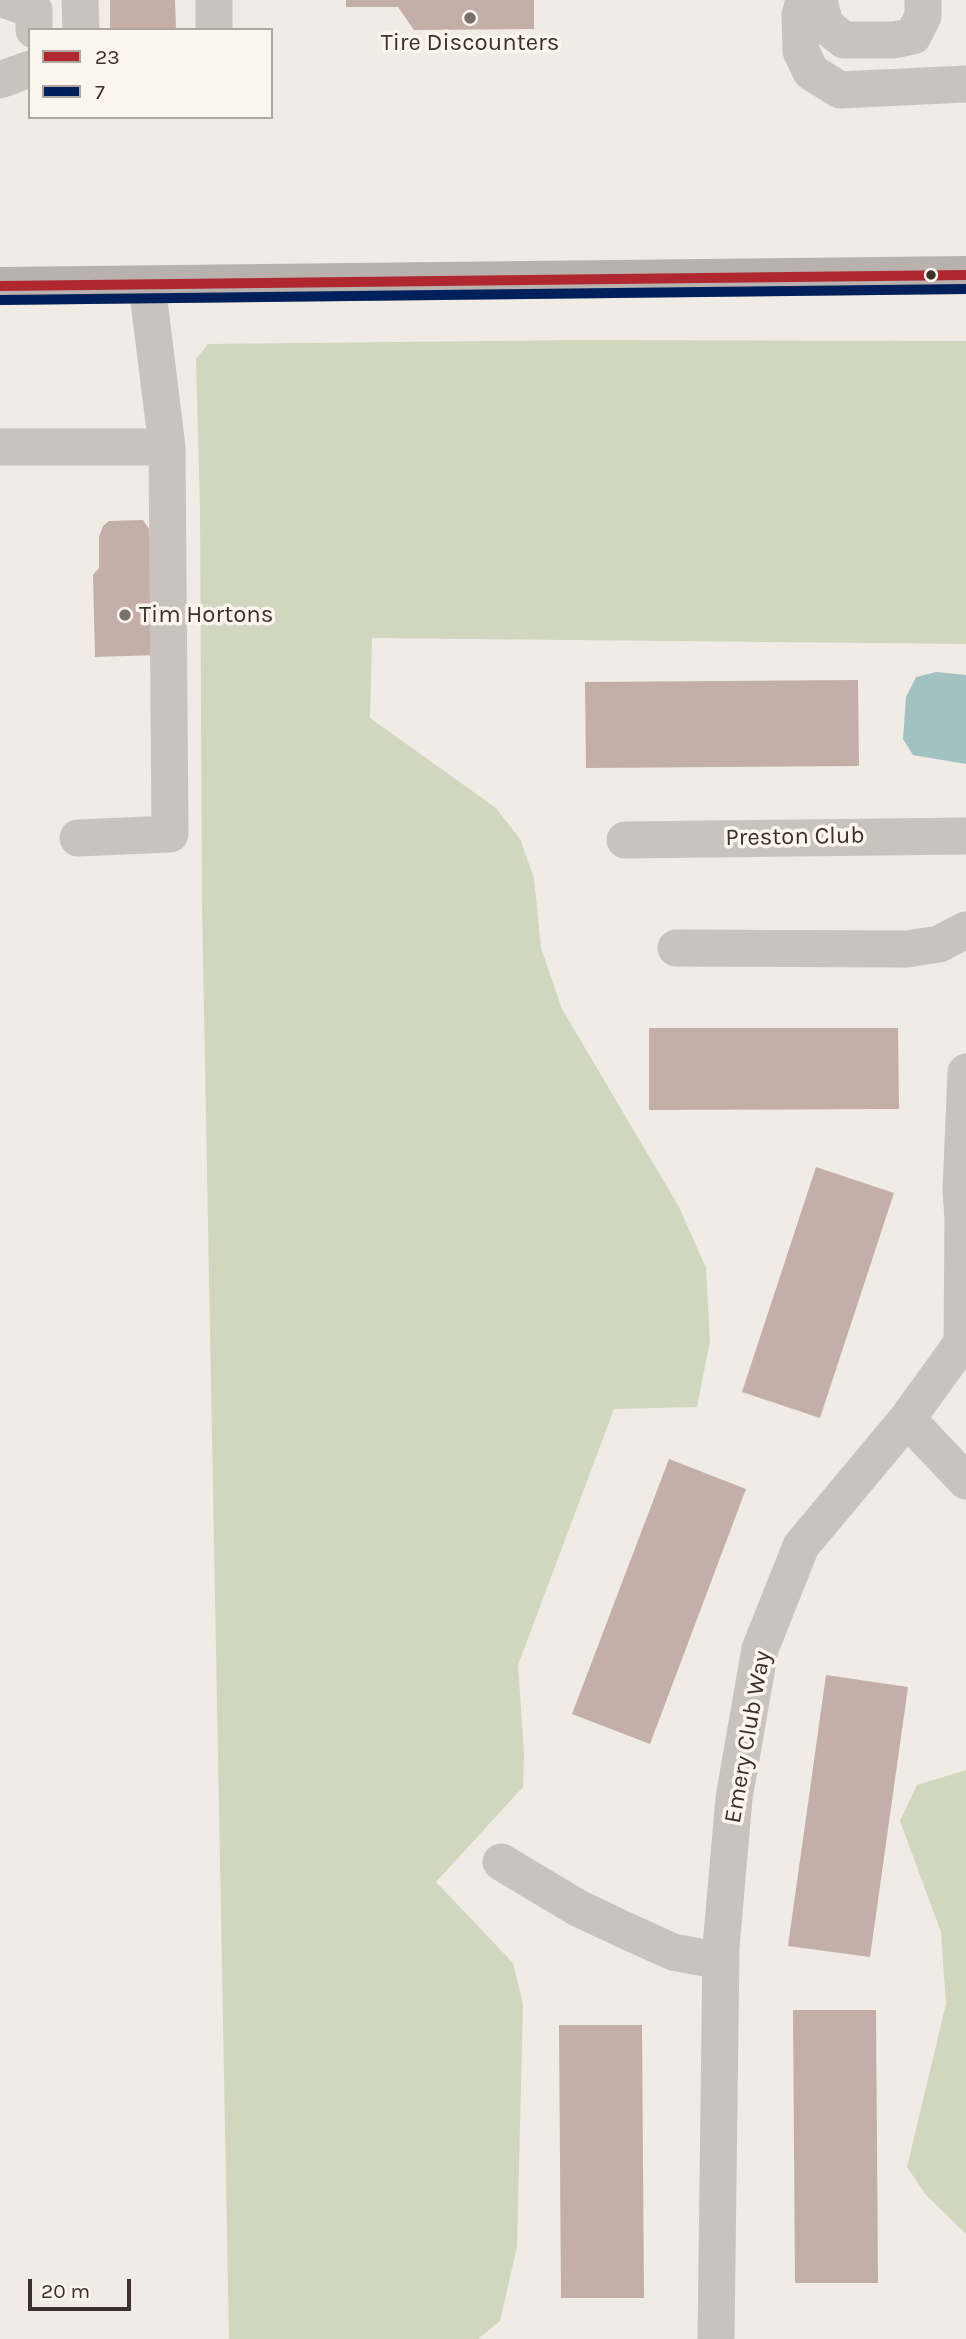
<!DOCTYPE html>
<style>
body{margin:0}
#map{position:relative;width:966px;height:2339px;overflow:hidden;background:#f0ebe5;font-family:Karla,sans-serif}
canvas{display:block}
.legend{position:absolute;left:28px;top:28px;width:245px;height:91px;box-sizing:border-box;background:#fbf5ee;border:2px solid #aea6a0;margin:0;padding:9px 12px;list-style:none;font-size:21px;color:#3b302b}
.legend li{display:flex;align-items:center;gap:14px;height:35px}
.legend b{width:35px;border:2px solid #aea6a0}
.scale{position:absolute;left:28px;top:2279px;width:103px;height:32px;box-sizing:border-box;border:4px solid #3b302b;border-top:0;padding-left:9px;font-size:21px;line-height:24px;white-space:nowrap;color:#3b302b;-webkit-text-stroke:5px #fbf5ee;paint-order:stroke}
</style>
<div id="map">
<canvas width="966" height="2339"></canvas>
<ul class="legend">
<li><b style="height:9px;background:#af272f"></b>23</li>
<li><b style="height:9px;background:#00205b"></b>7</li>
</ul>
<div class="scale">20 m</div>
</div>
<script>
const c = document.querySelector('canvas').getContext('2d');
c.lineJoin = 'round';
function paint(path, color) {
  c.fillStyle = color;
  c.fill(path, 'evenodd');
}
function toPath(rows) {
  const path = new Path2D();
  for (const r of rows) {
    path.moveTo(r[0], r[1]);
    for (let i = 2; i < r.length; i += 2) path.lineTo(r[i], r[i + 1]);
  }
  return path;
}
function strokePath(path, color, width, dash) {
  c.strokeStyle = color;
  c.lineWidth = width;
  c.lineCap = dash ? 'butt' : 'round';
  c.setLineDash(dash || []);
  c.stroke(path);
}
function label(font, color, halo, rows, align = 'center') {
  c.font = font + ' Karla,sans-serif';
  c.lineWidth = 7;
  c.setLineDash([]);
  c.textBaseline = 'middle';
  c.strokeStyle = halo;
  c.fillStyle = color;
  for (const [text, x, y, turn = 0] of rows) {
    c.save();
    c.translate(x, y);
    c.rotate((+turn || 0) * Math.PI / 180);
    c.textAlign = isNaN(turn) ? turn : align;
    if (halo) c.strokeText(text, 0, 0);
    c.fillText(text, 0, 0);
    c.restore();
  }
}
const green = toPath([
 [579,340,966,341,966,644,372,638,370,718,496,808,520,839,534,878,541,948,562,1009,679,1207,706,1268,710,1341,697,1407,614,1409,518,1665,524,1753,523,1787,436,1882,513,1963,523,2004,517,2247,500,2321,478,2339,229,2339,202,905,200,507,196,359,208,344],
 [966,1770,966,2234,926,2195,907,2167,946,2004,941,1932,900,1821,917,1785]
]);
const water = toPath([
 [936,672,966,675,966,764,913,755,903,739,906,697,916,677]
]);
const building = toPath([
 [110,0,175,0,176,30,110,30],
 [346,0,534,0,534,29,414,30,398,7,346,7],
 [143,520,156,539,158,655,95,657,93,575,99,568,99,537,103,526,109,521],
 [858,680,859,766,586,768,585,682],
 [649,1028,898,1028,899,1109,649,1110],
 [816,1167,894,1193,820,1418,742,1392],
 [669,1459,746,1489,650,1744,572,1714],
 [826,1675,908,1687,870,1957,788,1946],
 [793,2010,876,2010,878,2283,795,2283],
 [559,2025,642,2025,644,2298,561,2298]
]);
const minor = toPath([
 [6,0,34,10,34,30],
 [80,0,81,30],
 [804,0,800,15,801,51,811,72,840,90,966,84],
 [819,0,825,25,844,40,894,40,913,36,923,16,923,0],
 [214,30,214,0],
 [0,80,30,69],
 [0,447,167,447],
 [78,838,170,834,167,447,147,285],
 [625,840,966,836],
 [676,948,907,949,939,944,966,930],
 [907,1419,966,1481],
 [501,1862,578,1908,620,1928,673,1952,721,1961],
 [716,2339,721,1947,734,1798,760,1649,801,1546,907,1419,962,1343,963,1219,961,1191,966,1072]
]);
const major = toPath([
 [0,286,966,275]
]);
const bus1 = toPath([
 [0,286,966,275]
]);
const bus2 = toPath([
 [0,300,966,289]
]);
const markers = [
 [470,18,7,"#7a716c"],
 [931,275,6,"#3b302b"],
 [125,615,7,"#7a716c"]
];
const poiNames = [
 ["Tire Discounters",470,43],
 ["Tim Hortons",139,615,"left"]
];
const streetNames = [
 ["Preston Club",795,837,-1],
 ["Emery Club Way",748,1737,-80]
];
paint(green, '#d1d6bf');
paint(water, '#a1c2c1');
paint(building, '#c3afa7');
strokePath(minor, '#c9c3be', 37);
strokePath(major, '#b8b1ad', 38);
strokePath(bus1, '#af272f', 10);
strokePath(bus2, '#00205b', 10);
for (const [x, y, r, color] of markers) {
  const dot = new Path2D();
  dot.arc(x, y, r, 0, 2 * Math.PI);
  c.fillStyle = color;
  c.fill(dot);
  strokePath(dot, '#fbf5ee', 2.5);
}
label('24px', '#3b302b', '#fbf5ee', poiNames);
label('24px', '#3b302b', '#fbf5ee', streetNames);
</script>
